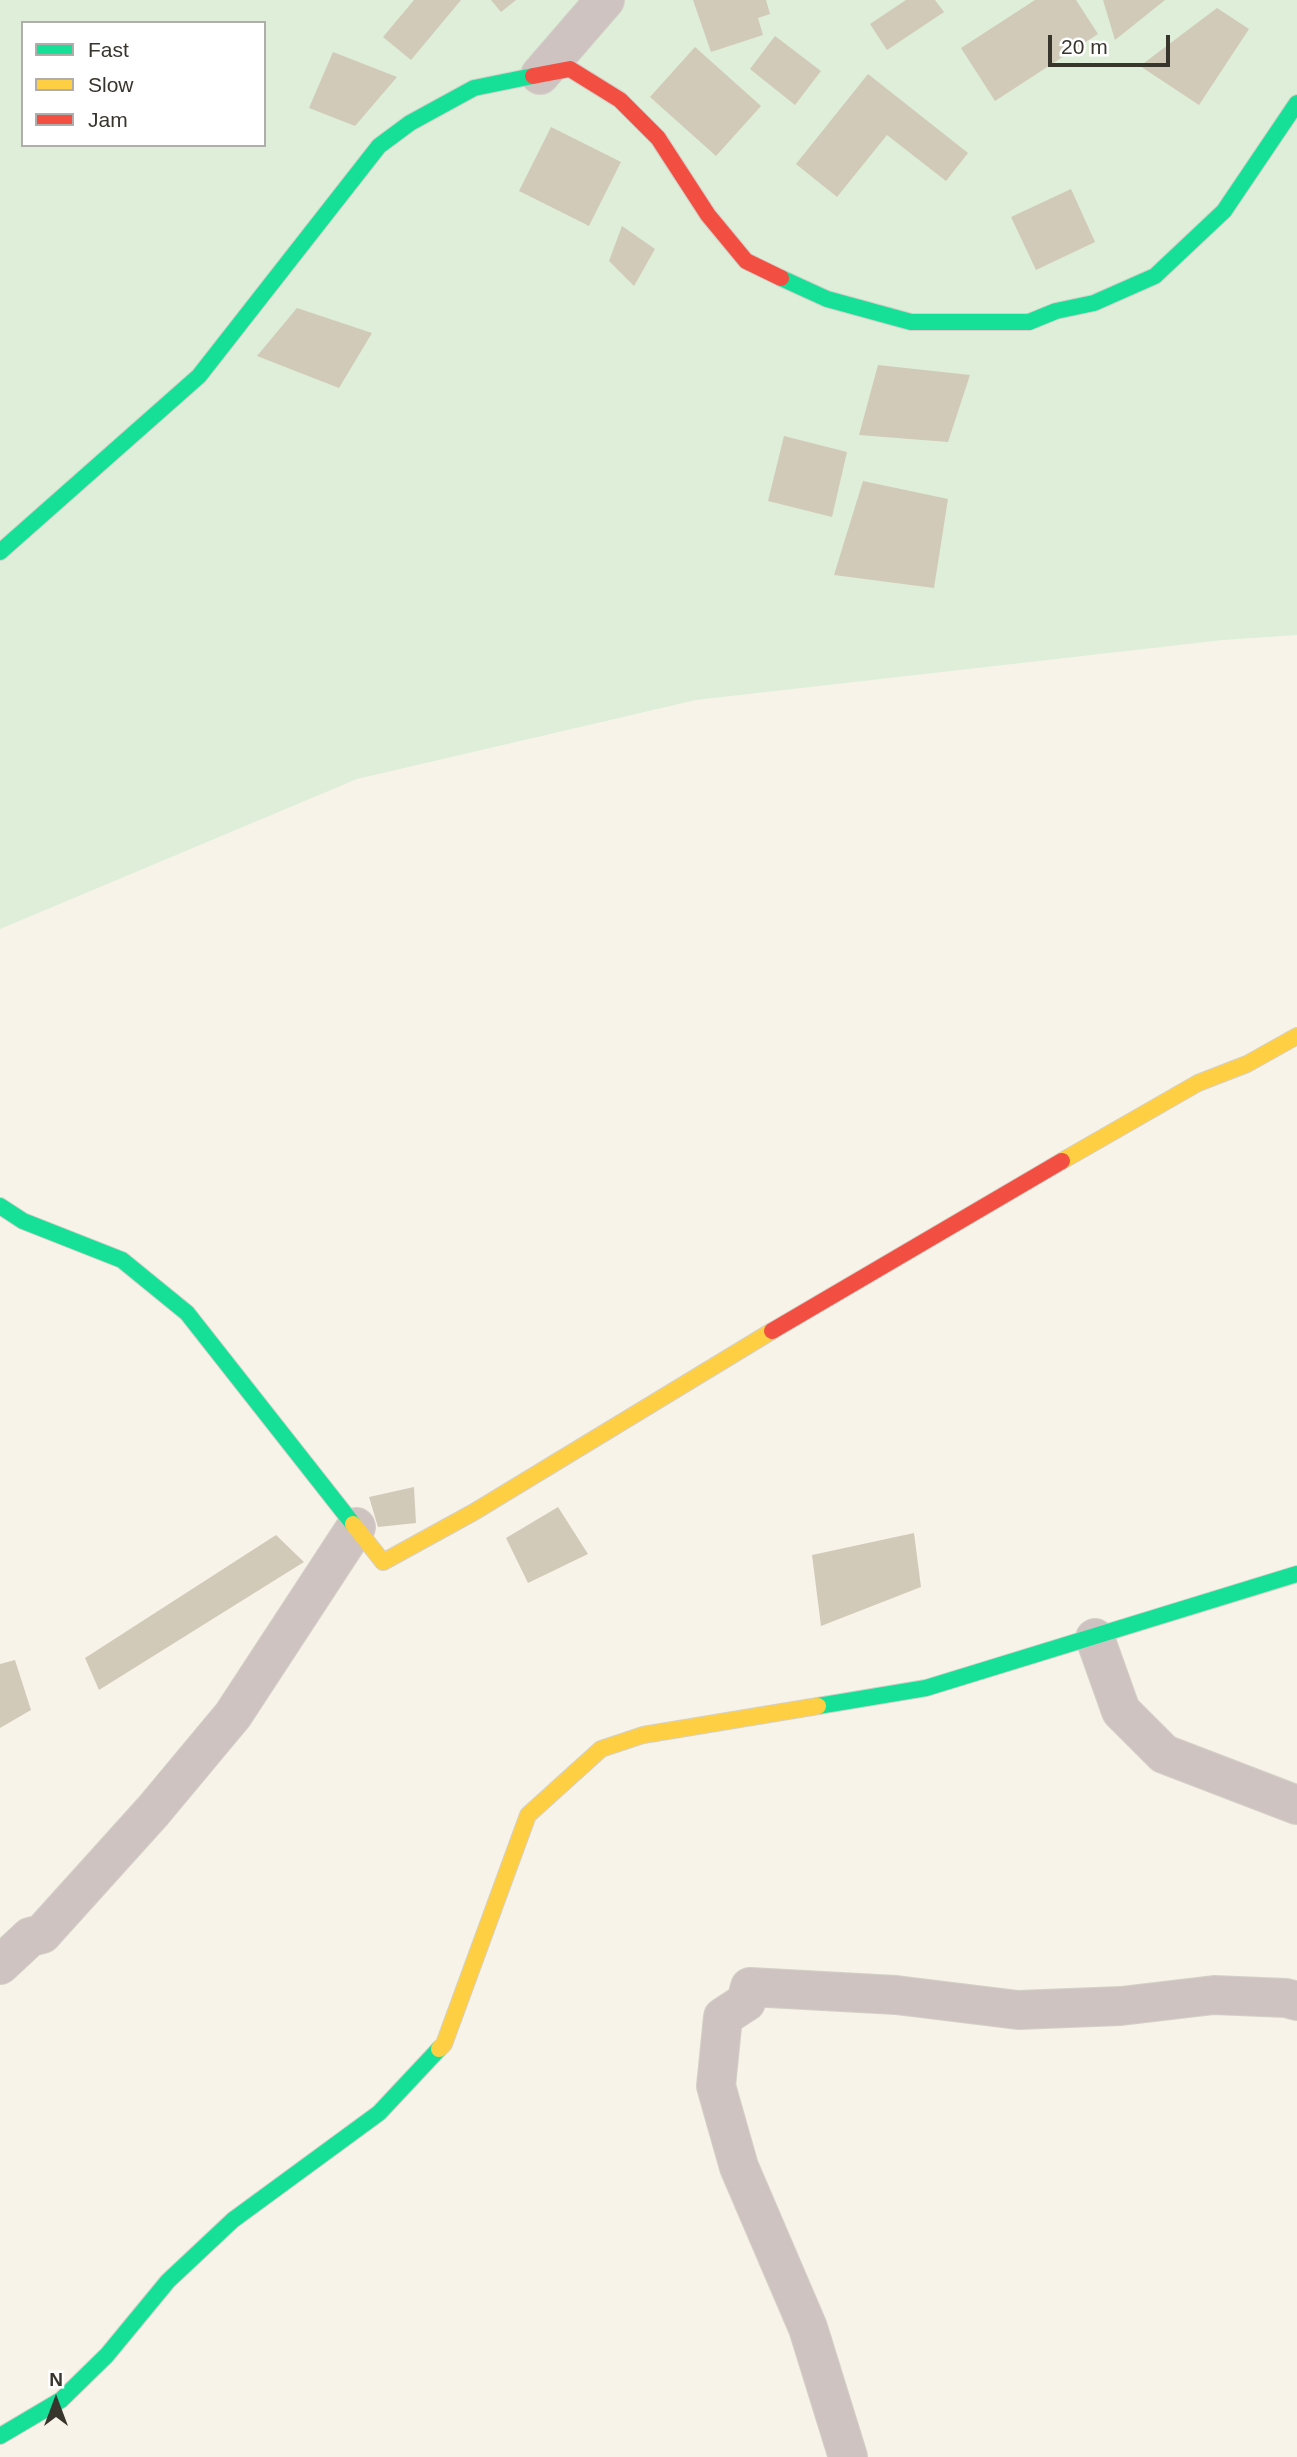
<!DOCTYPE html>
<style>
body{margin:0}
#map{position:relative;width:1297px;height:2457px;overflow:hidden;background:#f8f3e8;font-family:Helvetica,sans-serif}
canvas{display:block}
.legend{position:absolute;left:21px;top:21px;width:245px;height:126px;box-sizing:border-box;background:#fff;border:2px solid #afaeab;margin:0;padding:9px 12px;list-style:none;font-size:21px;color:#38352d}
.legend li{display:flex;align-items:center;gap:14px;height:35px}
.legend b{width:35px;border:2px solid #afaeab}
.north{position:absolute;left:21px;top:2366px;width:70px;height:70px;-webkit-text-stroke:5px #fff;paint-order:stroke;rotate:0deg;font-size:19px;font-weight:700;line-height:28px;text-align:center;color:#38352d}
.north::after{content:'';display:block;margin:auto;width:24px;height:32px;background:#38352d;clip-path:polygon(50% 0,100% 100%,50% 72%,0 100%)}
.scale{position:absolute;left:1048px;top:35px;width:122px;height:32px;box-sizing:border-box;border:4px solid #38352d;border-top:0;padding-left:9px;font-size:21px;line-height:24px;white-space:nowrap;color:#38352d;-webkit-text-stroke:5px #fff;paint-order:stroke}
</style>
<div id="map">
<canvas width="1297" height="2457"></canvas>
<ul class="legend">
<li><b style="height:9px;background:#16e098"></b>Fast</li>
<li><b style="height:9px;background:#ffcf43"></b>Slow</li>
<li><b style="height:9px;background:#f24e42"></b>Jam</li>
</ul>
<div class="north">N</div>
<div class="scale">20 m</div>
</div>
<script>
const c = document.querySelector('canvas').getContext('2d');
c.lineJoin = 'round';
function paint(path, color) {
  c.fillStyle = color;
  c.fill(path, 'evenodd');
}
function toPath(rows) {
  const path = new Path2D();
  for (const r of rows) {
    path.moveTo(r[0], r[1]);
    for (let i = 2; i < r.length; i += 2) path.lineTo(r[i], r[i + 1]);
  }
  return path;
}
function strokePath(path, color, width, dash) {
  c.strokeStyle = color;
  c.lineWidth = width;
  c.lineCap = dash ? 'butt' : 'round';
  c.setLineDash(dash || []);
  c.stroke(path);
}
const green = toPath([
 [0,0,1297,0,1297,635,1223,640,696,700,357,779,0,929],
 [23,23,264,23,264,145,23,145]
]);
const building = toPath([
 [414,0,461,0,411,60,383,37],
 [491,0,516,0,501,12],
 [693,0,766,0,770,14,758,18,763,35,711,52],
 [906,0,935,0,944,12,887,50,870,24],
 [1035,0,1076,0,1098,34,995,101,961,48],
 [1103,0,1165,0,1115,40],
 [1217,8,1249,29,1199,105,1140,66],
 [775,36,821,71,795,105,750,69],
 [695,47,761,106,716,156,650,97],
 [333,52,397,77,355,126,309,108],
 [868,74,968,153,946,181,887,135,837,197,796,164],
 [551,127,621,162,589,226,519,191],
 [1071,189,1095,242,1036,270,1011,217],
 [622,226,655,249,634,286,609,261],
 [297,308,372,333,339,388,257,356],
 [878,365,970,375,948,442,859,435],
 [784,436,847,452,832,517,768,501],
 [863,481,948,499,934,588,834,575],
 [414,1487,416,1523,378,1527,369,1497],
 [558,1507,588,1554,528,1583,506,1538],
 [914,1533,921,1587,821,1626,812,1555],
 [276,1535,304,1562,99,1690,85,1658],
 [15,1660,31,1710,0,1728,0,1664]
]);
const street = toPath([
 [540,75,605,0],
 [1095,1638,1121,1711,1164,1754,1297,1805],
 [0,1965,30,1937,42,1934,153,1811,233,1715,356,1527],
 [848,2457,808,2328,739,2167,716,2086,723,2017,746,2002,750,1987,896,1995,1018,2010,1121,2006,1214,1995,1286,1998,1297,2001]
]);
const fast = toPath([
 [781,278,827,299,911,322,1029,322,1056,311,1094,303,1155,276,1224,211,1297,103],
 [0,552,199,376,379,146,410,123,474,88,533,76],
 [0,1206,23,1221,122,1260,187,1313,353,1524],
 [818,1706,926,1688,1297,1574],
 [0,2436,61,2400,107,2355,168,2281,233,2220,379,2113,439,2049]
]);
const slow = toPath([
 [1062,1161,1198,1083,1247,1064,1297,1036],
 [353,1524,383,1562,474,1512,772,1331],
 [439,2049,444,2044,528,1815,601,1749,643,1735,818,1706]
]);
const jam = toPath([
 [533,76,570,69,620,100,658,138,708,215,746,261,781,278],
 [772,1331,1062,1161]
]);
paint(green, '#deeed8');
paint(building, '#d2cab9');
strokePath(street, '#d4d0c8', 40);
strokePath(fast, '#d4d0c8', 18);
strokePath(slow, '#d4d0c8', 18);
strokePath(jam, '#d4d0c8', 18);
strokePath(street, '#cec3c1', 38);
strokePath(fast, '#16e098', 16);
strokePath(slow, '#ffcf43', 16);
strokePath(jam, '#f24e42', 16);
</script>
